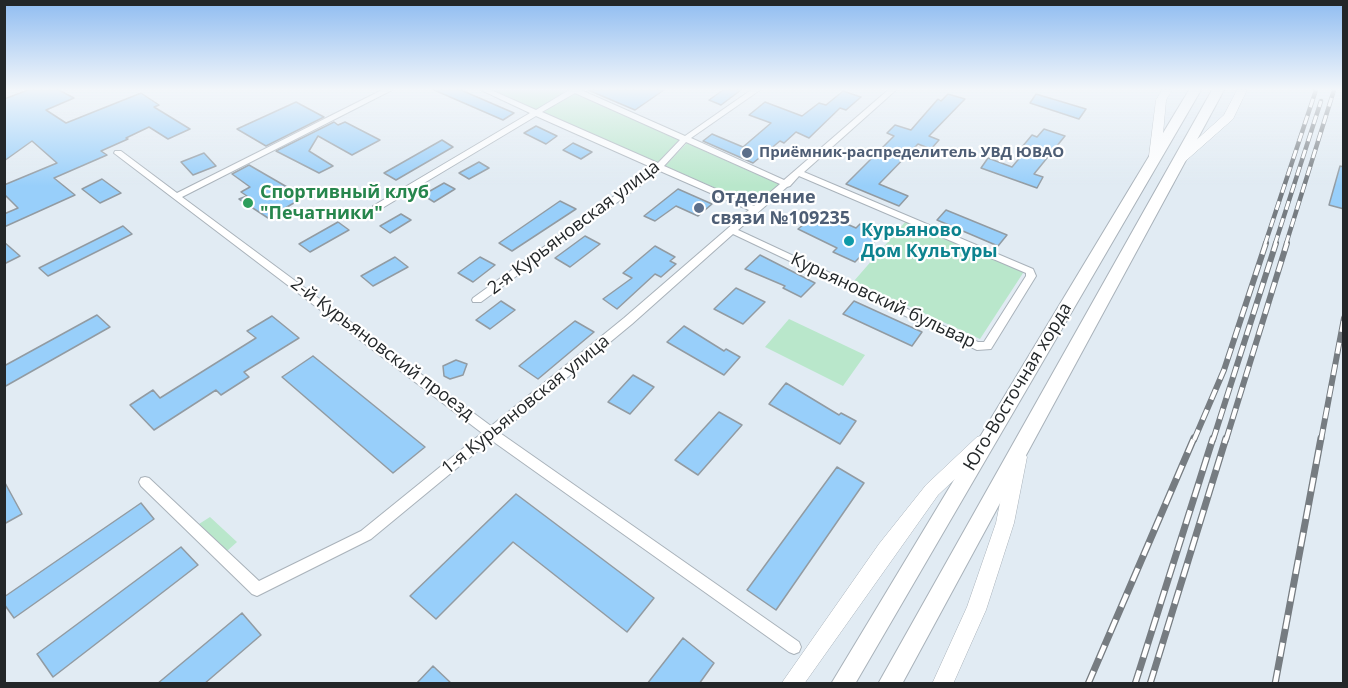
<!DOCTYPE html>
<meta charset="utf-8">
<style>
body{margin:0}
#map{position:relative;width:1348px;height:688px;overflow:hidden;background:#e1ebf3;font-family:"Open Sans",sans-serif}
canvas{display:block}
.frame{position:absolute;inset:0;border:6px solid #232729;pointer-events:none}
</style>
<div id="map">
<canvas width="1348" height="688"></canvas>
<div class="frame"></div>
</div>
<script>
const c = document.querySelector('canvas').getContext('2d');
c.lineJoin = 'round';
function paint(path, color) {
  c.fillStyle = color;
  c.fill(path, 'evenodd');
}
function toPath(rows) {
  const path = new Path2D();
  for (const r of rows) {
    path.moveTo(r[0], r[1]);
    for (let i = 2; i < r.length; i += 2) path.lineTo(r[i], r[i + 1]);
  }
  return path;
}
function strokePath(path, color, width, dash) {
  c.strokeStyle = color;
  c.lineWidth = width;
  c.lineCap = dash ? 'butt' : 'round';
  c.setLineDash(dash || []);
  c.stroke(path);
}
function label(font, color, halo, rows, align = 'center') {
  c.font = font + ' "Open Sans",sans-serif';
  c.lineWidth = 4.5;
  c.setLineDash([]);
  c.textBaseline = 'middle';
  c.strokeStyle = halo;
  c.fillStyle = color;
  for (const [text, x, y, turn = 0] of rows) {
    c.save();
    c.translate(x, y);
    c.rotate((+turn || 0) * Math.PI / 180);
    c.textAlign = isNaN(turn) ? turn : align;
    if (halo) c.strokeText(text, 0, 0);
    c.fillText(text, 0, 0);
    c.restore();
  }
}
const green = toPath([
 [493,90,567,90,536,110],
 [574,93,679,140,657,163,542,113],
 [687,143,781,185,757,206,665,166],
 [906,221,1025,270,980,339,854,281],
 [789,319,865,355,843,386,765,347],
 [210,517,237,542,227,551,199,524]
]);
const building = toPath([
 [28,90,59,90,74,98,46,110,66,123,141,93,159,105,154,107,190,129,168,139,149,127,126,138,128,139,101,151,107,155,54,178,75,195,4,227,4,214,18,208,4,194,4,185,57,163,32,141,4,161,4,99,28,90],
 [434,90,461,90,514,113,503,120,434,90],
 [588,90,664,90,635,110,588,90],
 [723,90,741,90,721,105,709,100,723,90],
 [843,91,861,97,846,110,840,108,809,138,796,132,784,143,780,141,753,163,703,141,712,134,743,147,771,123,749,115,765,102,802,116,819,103,826,105,843,91],
 [948,94,965,99,929,136,939,140,931,149,918,144,879,184,908,196,899,206,846,184,894,136,887,133,895,125,911,130,938,99,941,101,948,94],
 [1036,94,1086,109,1079,119,1030,103,1036,94],
 [296,102,324,117,266,146,237,129,296,102],
 [334,122,338,125,345,122,380,140,352,155,318,136,309,151,333,166,319,173,276,151,334,122],
 [536,126,557,136,546,144,524,133,536,126],
 [1044,129,1065,136,1034,174,1043,177,1037,188,981,168,988,158,1012,167,1027,149,1022,147,1032,135,1037,137,1044,129],
 [442,140,453,147,396,180,384,173,442,140],
 [573,143,592,152,581,159,563,150,573,143],
 [204,153,216,166,193,175,181,162,204,153],
 [479,162,489,168,469,179,459,173,479,162],
 [249,165,287,187,282,189,299,200,268,218,239,199,247,196,241,192,250,187,232,174,249,165],
 [1340,166,1344,167,1344,209,1329,205,1340,166],
 [102,179,121,193,100,203,82,189,102,179],
 [444,183,455,189,434,202,423,195,444,183],
 [678,189,712,204,698,216,676,206,655,221,644,216,678,189],
 [560,201,576,209,512,251,499,243,560,201],
 [946,210,1007,235,998,246,937,220,946,210],
 [819,212,856,228,860,224,882,234,855,262,833,252,837,248,798,229,819,212],
 [401,214,411,220,390,233,380,226,401,214],
 [338,222,349,230,310,252,299,244,338,222],
 [123,226,132,234,48,276,39,268,123,226],
 [585,236,600,244,570,267,555,258,585,236],
 [4,242,20,256,4,264,4,242],
 [655,246,675,257,670,261,676,264,661,277,655,274,617,309,603,299,632,278,623,273,655,246],
 [760,255,815,283,801,297,783,288,785,286,745,269,760,255],
 [395,257,408,267,373,286,361,276,395,257],
 [480,257,495,265,473,282,458,273,480,257],
 [736,288,765,302,743,324,714,309,736,288],
 [501,301,515,310,490,329,476,320,501,301],
 [854,301,922,332,912,346,843,314,854,301],
 [97,315,110,327,4,387,4,366,97,315],
 [272,316,299,338,244,372,249,377,221,395,216,390,154,430,130,405,153,390,160,398,256,338,247,331,272,316],
 [575,321,594,332,538,379,519,366,575,321],
 [684,326,724,351,726,349,740,357,724,375,667,342,684,326],
 [313,356,425,447,393,473,282,377,313,356],
 [456,360,467,364,463,375,450,379,444,376,443,366,456,360],
 [633,375,654,387,630,414,608,402,633,375],
 [786,383,839,415,841,413,856,421,840,444,769,404,786,383],
 [719,412,742,425,698,475,675,460,719,412],
 [837,467,864,483,776,610,747,590,837,467],
 [4,481,22,514,4,524,4,481],
 [516,494,654,598,627,632,513,542,436,619,410,596,516,494],
 [141,503,154,519,14,618,4,604,4,597,141,503],
 [181,547,198,565,53,677,37,654,181,547],
 [242,613,261,635,204,684,157,684,242,613],
 [683,638,714,663,699,684,647,684,683,638],
 [433,666,452,684,416,684,433,666]
]);
const street = toPath([
 [382,90,392,90,182,197,491,426,624,318,749,210,660,171,481,302,473,302,472,300,473,298,653,168,536,116,379,210,373,210,373,206,530,113,481,90,491,90,536,110,569,90,581,90,685,136,751,90,760,90,691,138,784,180,888,90,896,90,804,172,1033,269,1036,276,991,349,977,350,733,234,632,324,500,433,799,642,801,647,799,652,794,654,789,652,491,440,371,539,257,596,252,594,141,486,139,482,141,478,145,477,149,478,259,581,361,531,482,433,114,153,115,151,121,151,177,193,382,90],
 [575,93,680,140,658,163,542,112,575,93],
 [686,142,780,184,754,206,664,166,686,142],
 [799,176,1026,273,1026,276,984,342,978,342,738,230,787,187,790,186,799,176]
]);
const secondary = toPath([
 [1162,90,1172,90,1166,100,1161,156,1155,159,1149,156,1156,100,1162,90],
 [1237,90,1247,90,1233,119,1181,165,1173,165,1173,161,1224,115,1237,90],
 [983,435,989,437,991,442,989,447,938,495,804,684,781,684,879,544,926,485,977,437,983,435],
 [1018,450,1024,452,1027,457,1014,523,986,610,953,684,932,684,967,607,996,523,1009,457,1012,452,1018,450]
]);
const primary = toPath([
 [1189,90,1201,90,855,684,831,684,1189,90],
 [1212,90,1224,90,902,684,878,684,1212,90]
]);
const railFar2 = toPath([
 [1265,244,1316,90],
 [1275,244,1321,101],
 [1286,244,1334,90]
]);
const railFar1 = toPath([
 [1194,440,1224,370,1266,243],
 [1213,440,1276,243],
 [1226,440,1287,243],
 [1321,440,1344,318]
]);
const rail = toPath([
 [1088,684,1194,438],
 [1135,684,1213,438],
 [1150,684,1226,438],
 [1275,684,1321,438]
]);
const markers = [
 [747,153,6,"#5c6f8a"],
 [248,203,6,"#2e9e5b"],
 [699,208,6,"#5c6f8a"],
 [849,241,6,"#0f9aa8"]
];
const farServicenames = [
 ["Приёмник-распределитель УВД ЮВАО",759,153]
];
const leisureNames = [
 ["Спортивный клуб",260,193],
 ["\"Печатники\"",260,214]
];
const serviceNames = [
 ["Отделение",711,198],
 ["связи №109235",711,219]
];
const streetNames = [
 ["2-я Курьяновская улица",574,228,-37],
 ["Курьяновский бульвар",883,301,25],
 ["2-й Курьяновский проезд",382,349,37],
 ["Юго-Восточная хорда",1018,387,-59],
 ["1-я Курьяновская улица",526,405,-39]
];
const cultureNames = [
 ["Курьяново",861,231],
 ["Дом Культуры",861,252]
];
paint(green, '#b9e7cb');
paint(building, '#98cffa');
strokePath(building, '#929ba2', 1.5);
strokePath(street, '#a9b2ba', 2);
strokePath(secondary, '#a9b2ba', 1);
strokePath(primary, '#a9b2ba', 2);
paint(street, '#fff');
paint(secondary, '#fff');
paint(primary, '#fff');
strokePath(railFar2, '#767c81', 4.5);
strokePath(railFar1, '#767c81', 6);
strokePath(rail, '#767c81', 7);
strokePath(railFar2, '#fff', 3, [9]);
strokePath(railFar1, '#fff', 4, [11]);
strokePath(rail, '#fff', 4.5, [14]);
const sky = c.createLinearGradient(0, 0, 0, 186);
sky.addColorStop(0, '#8fbcf1');
sky.addColorStop(0.48, '#f2f6fa');
sky.addColorStop(1, '#f2f6fa00');
c.fillStyle = sky;
c.fillRect(0, 0, 1348, 186);
for (const [x, y, r, color] of markers) {
  const dot = new Path2D();
  dot.arc(x, y, r, 0, 2 * Math.PI);
  c.fillStyle = color;
  c.fill(dot);
  strokePath(dot, '#fff', 2);
}
label('bold 15px', '#4e5e75', '#fff', farServicenames, 'left');
label('bold 18px', '#27864d', '#fff', leisureNames, 'left');
label('bold 18px', '#4e5e75', '#fff', serviceNames, 'left');
label('18px', '#232729', '#fff', streetNames);
label('bold 18px', '#0d838f', '#fff', cultureNames, 'left');
</script>
